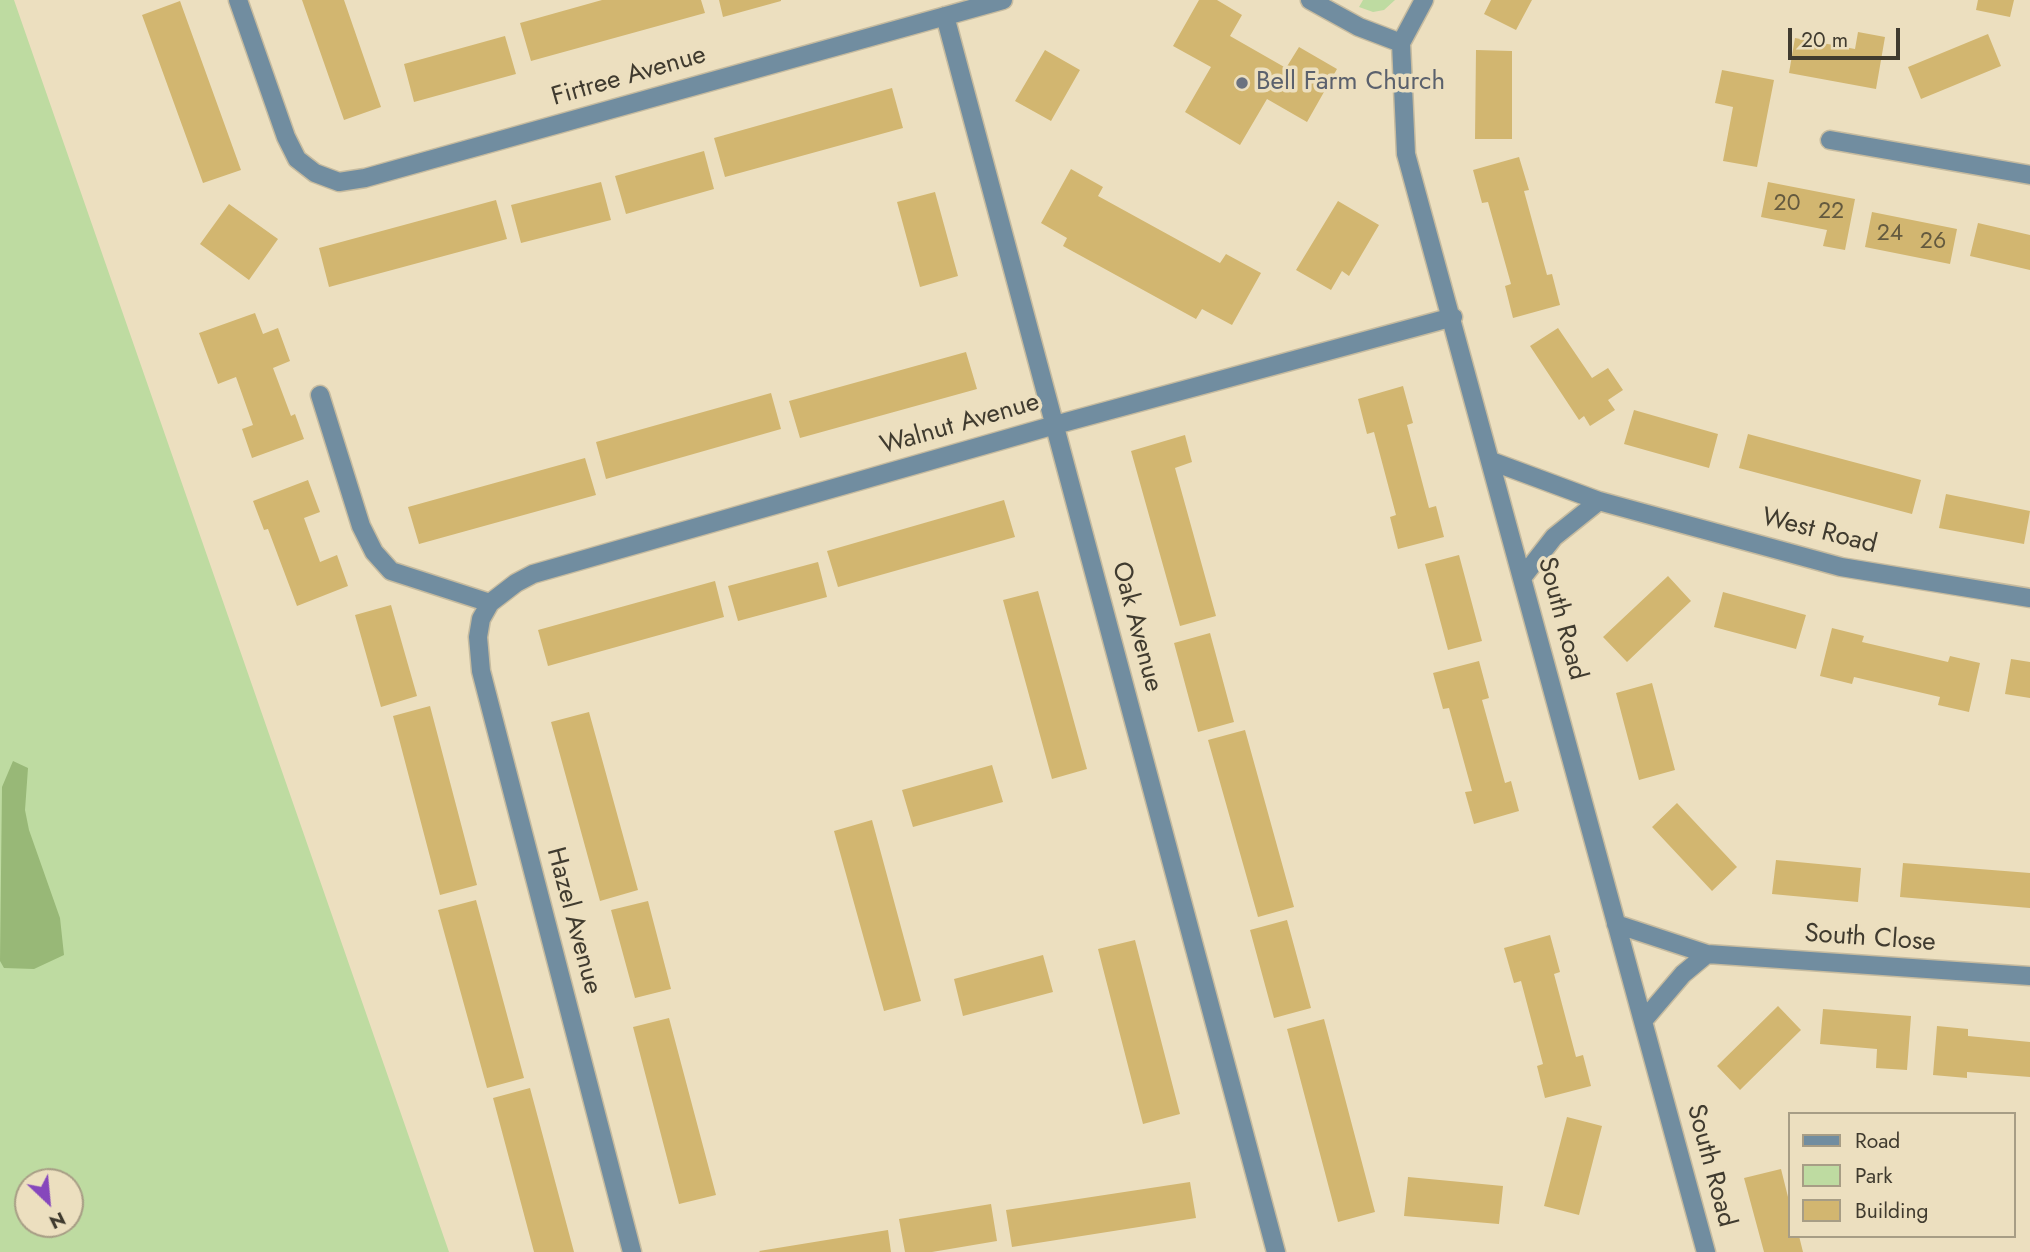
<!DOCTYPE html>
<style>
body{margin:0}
#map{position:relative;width:2030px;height:1252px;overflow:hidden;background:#ecdfbf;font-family:Jost,sans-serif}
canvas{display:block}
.legend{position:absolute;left:1788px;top:1112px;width:228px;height:126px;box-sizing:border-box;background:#ecdfbf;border:2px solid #a79d85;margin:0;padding:9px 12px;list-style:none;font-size:21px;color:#403b2f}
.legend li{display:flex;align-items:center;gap:14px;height:35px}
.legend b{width:35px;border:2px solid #a79d85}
.north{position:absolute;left:14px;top:1168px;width:70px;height:70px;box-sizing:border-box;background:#ecdfbf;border:2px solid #a79d85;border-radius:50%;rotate:154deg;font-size:19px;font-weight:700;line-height:28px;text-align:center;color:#403b2f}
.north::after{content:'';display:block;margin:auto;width:24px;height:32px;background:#8647bc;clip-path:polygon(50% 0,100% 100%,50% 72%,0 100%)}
.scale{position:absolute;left:1788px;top:28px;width:112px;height:32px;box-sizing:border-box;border:4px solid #403b2f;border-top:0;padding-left:9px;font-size:21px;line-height:24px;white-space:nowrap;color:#403b2f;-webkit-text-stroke:5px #ecdfbf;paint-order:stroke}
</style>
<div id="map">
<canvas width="2030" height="1252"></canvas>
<ul class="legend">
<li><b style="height:9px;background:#718da0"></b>Road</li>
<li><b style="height:19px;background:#bedba1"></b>Park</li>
<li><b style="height:19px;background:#d2b670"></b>Building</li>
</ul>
<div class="north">N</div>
<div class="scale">20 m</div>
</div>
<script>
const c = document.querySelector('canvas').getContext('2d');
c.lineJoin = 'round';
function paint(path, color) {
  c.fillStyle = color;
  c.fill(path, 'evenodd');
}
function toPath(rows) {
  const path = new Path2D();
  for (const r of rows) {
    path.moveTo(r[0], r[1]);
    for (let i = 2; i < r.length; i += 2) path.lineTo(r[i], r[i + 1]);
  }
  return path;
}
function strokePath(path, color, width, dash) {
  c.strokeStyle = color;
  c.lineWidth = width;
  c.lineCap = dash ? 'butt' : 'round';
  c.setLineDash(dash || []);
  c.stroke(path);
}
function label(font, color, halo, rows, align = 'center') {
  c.font = font + ' Jost,sans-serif';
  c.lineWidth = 7;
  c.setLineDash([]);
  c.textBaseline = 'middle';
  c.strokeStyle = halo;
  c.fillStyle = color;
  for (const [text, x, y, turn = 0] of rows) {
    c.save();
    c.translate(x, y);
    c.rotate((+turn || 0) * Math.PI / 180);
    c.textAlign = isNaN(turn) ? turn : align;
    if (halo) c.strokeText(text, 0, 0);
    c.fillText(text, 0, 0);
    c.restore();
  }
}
const green = toPath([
 [0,0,14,0,449,1252,0,1252],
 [28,1182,70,1182,70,1224,28,1224],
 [1363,0,1395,0,1384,10,1373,12,1359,7]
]);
const forest = toPath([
 [13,761,28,768,25,810,29,830,60,918,64,955,34,969,4,968,0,961,2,787]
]);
const building = toPath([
 [302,0,344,0,381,107,344,120],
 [602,0,701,0,705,13,531,61,520,23],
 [719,0,781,0,781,1,723,17],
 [1199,0,1217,0,1242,15,1230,36,1286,68,1299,47,1337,69,1307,122,1267,99,1240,145,1185,112,1211,67,1173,46],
 [1491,0,1532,0,1516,30,1484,14],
 [1978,0,2014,0,2010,17,1976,10],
 [180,1,241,170,203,183,142,15],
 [1858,32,1885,37,1876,89,1789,73,1795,38,1855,49],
 [1988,34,2001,66,1921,99,1908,67],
 [505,36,516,74,414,102,404,64],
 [1045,50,1080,70,1051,121,1015,101],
 [1476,50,1512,51,1512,139,1475,139],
 [1722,70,1774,80,1757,167,1723,161,1733,107,1715,103],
 [892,88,903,128,725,177,714,138],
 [704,151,714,189,626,214,615,176],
 [1519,157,1529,190,1524,191,1547,275,1552,274,1560,305,1513,318,1505,286,1511,284,1488,202,1482,203,1473,170],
 [1071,169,1103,187,1098,196,1220,263,1226,254,1261,273,1232,325,1202,309,1196,319,1063,246,1067,238,1041,223],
 [601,182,611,220,521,243,511,205],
 [1768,182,1855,199,1845,250,1823,246,1827,230,1761,217],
 [935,192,958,276,920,287,897,202],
 [496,200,507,239,329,287,319,248],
 [1338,201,1379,225,1349,276,1342,271,1331,290,1296,270],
 [229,204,278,239,249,280,200,244],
 [1872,212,1957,229,1950,264,1865,247],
 [1978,223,2030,235,2030,270,1970,256],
 [255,313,263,334,278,328,290,361,273,368,291,416,295,414,304,439,252,458,242,429,253,425,236,377,218,384,199,333],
 [1558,328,1592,378,1608,368,1623,390,1608,400,1615,410,1590,426,1584,416,1579,420,1530,346],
 [966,352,977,389,800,438,789,401],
 [1403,386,1413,423,1407,425,1429,508,1436,506,1444,537,1398,549,1390,517,1396,515,1374,432,1367,434,1358,399],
 [771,393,781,429,606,479,596,442],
 [1634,410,1718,434,1709,468,1624,444],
 [1748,434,1921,480,1912,514,1739,468],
 [1185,435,1192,462,1175,468,1216,616,1180,626,1131,451],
 [585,458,596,495,419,544,408,507],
 [308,480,320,512,304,518,320,562,337,555,348,586,297,606,268,529,264,530,253,501],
 [1946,494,2030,511,2024,544,1939,528],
 [1004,500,1015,537,838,587,827,551],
 [1459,555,1482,641,1448,650,1425,564],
 [818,562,827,597,738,621,728,586],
 [1668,576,1691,601,1627,662,1603,637],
 [715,581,724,617,548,666,538,630],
 [1038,591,1087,769,1052,779,1003,600],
 [1723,592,1806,615,1796,649,1714,627],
 [391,605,417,696,381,707,355,615],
 [1832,628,1864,636,1862,642,1948,662,1950,656,1980,663,1969,712,1938,705,1940,697,1854,677,1852,684,1820,676],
 [1210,633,1234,722,1198,732,1174,643],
 [2011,659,2030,662,2030,698,2005,694],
 [1479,661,1489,698,1482,700,1505,783,1511,781,1519,811,1474,824,1465,792,1472,791,1449,708,1443,709,1433,673],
 [1652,683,1675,770,1639,780,1616,693],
 [430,706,477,885,440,895,393,716],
 [589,712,638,890,600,901,551,722],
 [1245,730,1294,907,1258,917,1208,740],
 [992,765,1003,802,913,827,902,790],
 [1677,803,1737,867,1712,891,1652,827],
 [872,820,921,1001,884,1011,834,831],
 [1776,860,1861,868,1858,902,1772,894],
 [1903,863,2030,873,2030,908,1900,897],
 [476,900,524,1078,487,1088,438,910],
 [648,901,671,989,635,998,611,910],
 [1287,920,1311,1008,1274,1018,1250,930],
 [1550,935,1560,972,1554,974,1576,1057,1583,1055,1591,1086,1545,1098,1537,1066,1543,1064,1521,981,1514,983,1504,948],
 [1135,940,1180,1114,1143,1124,1098,949],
 [1043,955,1053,992,963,1016,954,979],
 [1778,1006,1801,1030,1740,1090,1717,1066],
 [1823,1009,1911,1016,1907,1070,1876,1068,1877,1049,1820,1044],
 [669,1018,716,1195,679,1204,633,1027],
 [1324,1019,1375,1212,1338,1222,1287,1029],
 [1937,1026,1968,1029,1968,1036,2030,1042,2030,1077,1967,1072,1967,1078,1933,1075],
 [530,1088,574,1252,534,1252,493,1098],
 [1567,1117,1602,1126,1579,1215,1544,1206],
 [1781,1169,1790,1205,1790,1236,1799,1236,1803,1252,1764,1252,1744,1178],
 [1408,1177,1503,1186,1499,1224,1404,1216],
 [1190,1182,1196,1218,1012,1247,1006,1210],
 [991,1204,997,1241,932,1252,905,1252,899,1219],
 [888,1230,891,1252,760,1252,759,1251]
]);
const minor = toPath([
 [238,0,286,137,297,159,315,173,339,182,365,178,1003,0],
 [1310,0,1359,27,1401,43],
 [1424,0,1401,43,1406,154,1706,1252],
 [945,16,1276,1252],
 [1830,140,2030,175],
 [320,395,361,526,374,552,391,571,490,603],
 [1491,461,1599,501,1841,567,2030,598],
 [1522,578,1554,537,1599,501],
 [1616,924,1707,954,2030,976],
 [1643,1021,1683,974,1707,954],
 [632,1252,481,671,478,637,481,619,490,603,516,583,533,574,1055,425,1453,317]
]);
const markers = [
 [1242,83,7,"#6b7280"]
];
const numberNames = [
 ["20",1787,204],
 ["22",1831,212],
 ["24",1890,234],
 ["26",1933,242]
];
const streetNames = [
 ["Firtree Avenue",629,77,-16],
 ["Walnut Avenue",960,425,-16],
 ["West Road",1819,532,14],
 ["South Road",1561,619,75],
 ["Oak Avenue",1136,627,75],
 ["Hazel Avenue",573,921,75],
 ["South Close",1870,939,4],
 ["South Road",1710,1166,75]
];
const worshipNames = [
 ["Bell Farm Church",1256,83]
];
paint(green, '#bedba1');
paint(forest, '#98b877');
paint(building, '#d2b670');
strokePath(minor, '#c6bb9f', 21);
strokePath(minor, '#718da0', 18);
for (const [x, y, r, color] of markers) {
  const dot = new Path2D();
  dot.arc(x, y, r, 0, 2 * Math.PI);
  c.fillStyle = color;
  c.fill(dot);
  strokePath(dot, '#ecdfbf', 2.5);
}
label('23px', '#645a3f', null, numberNames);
label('26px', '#403b2f', '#ecdfbf', streetNames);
label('26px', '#5b616d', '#ecdfbf', worshipNames, 'left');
</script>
